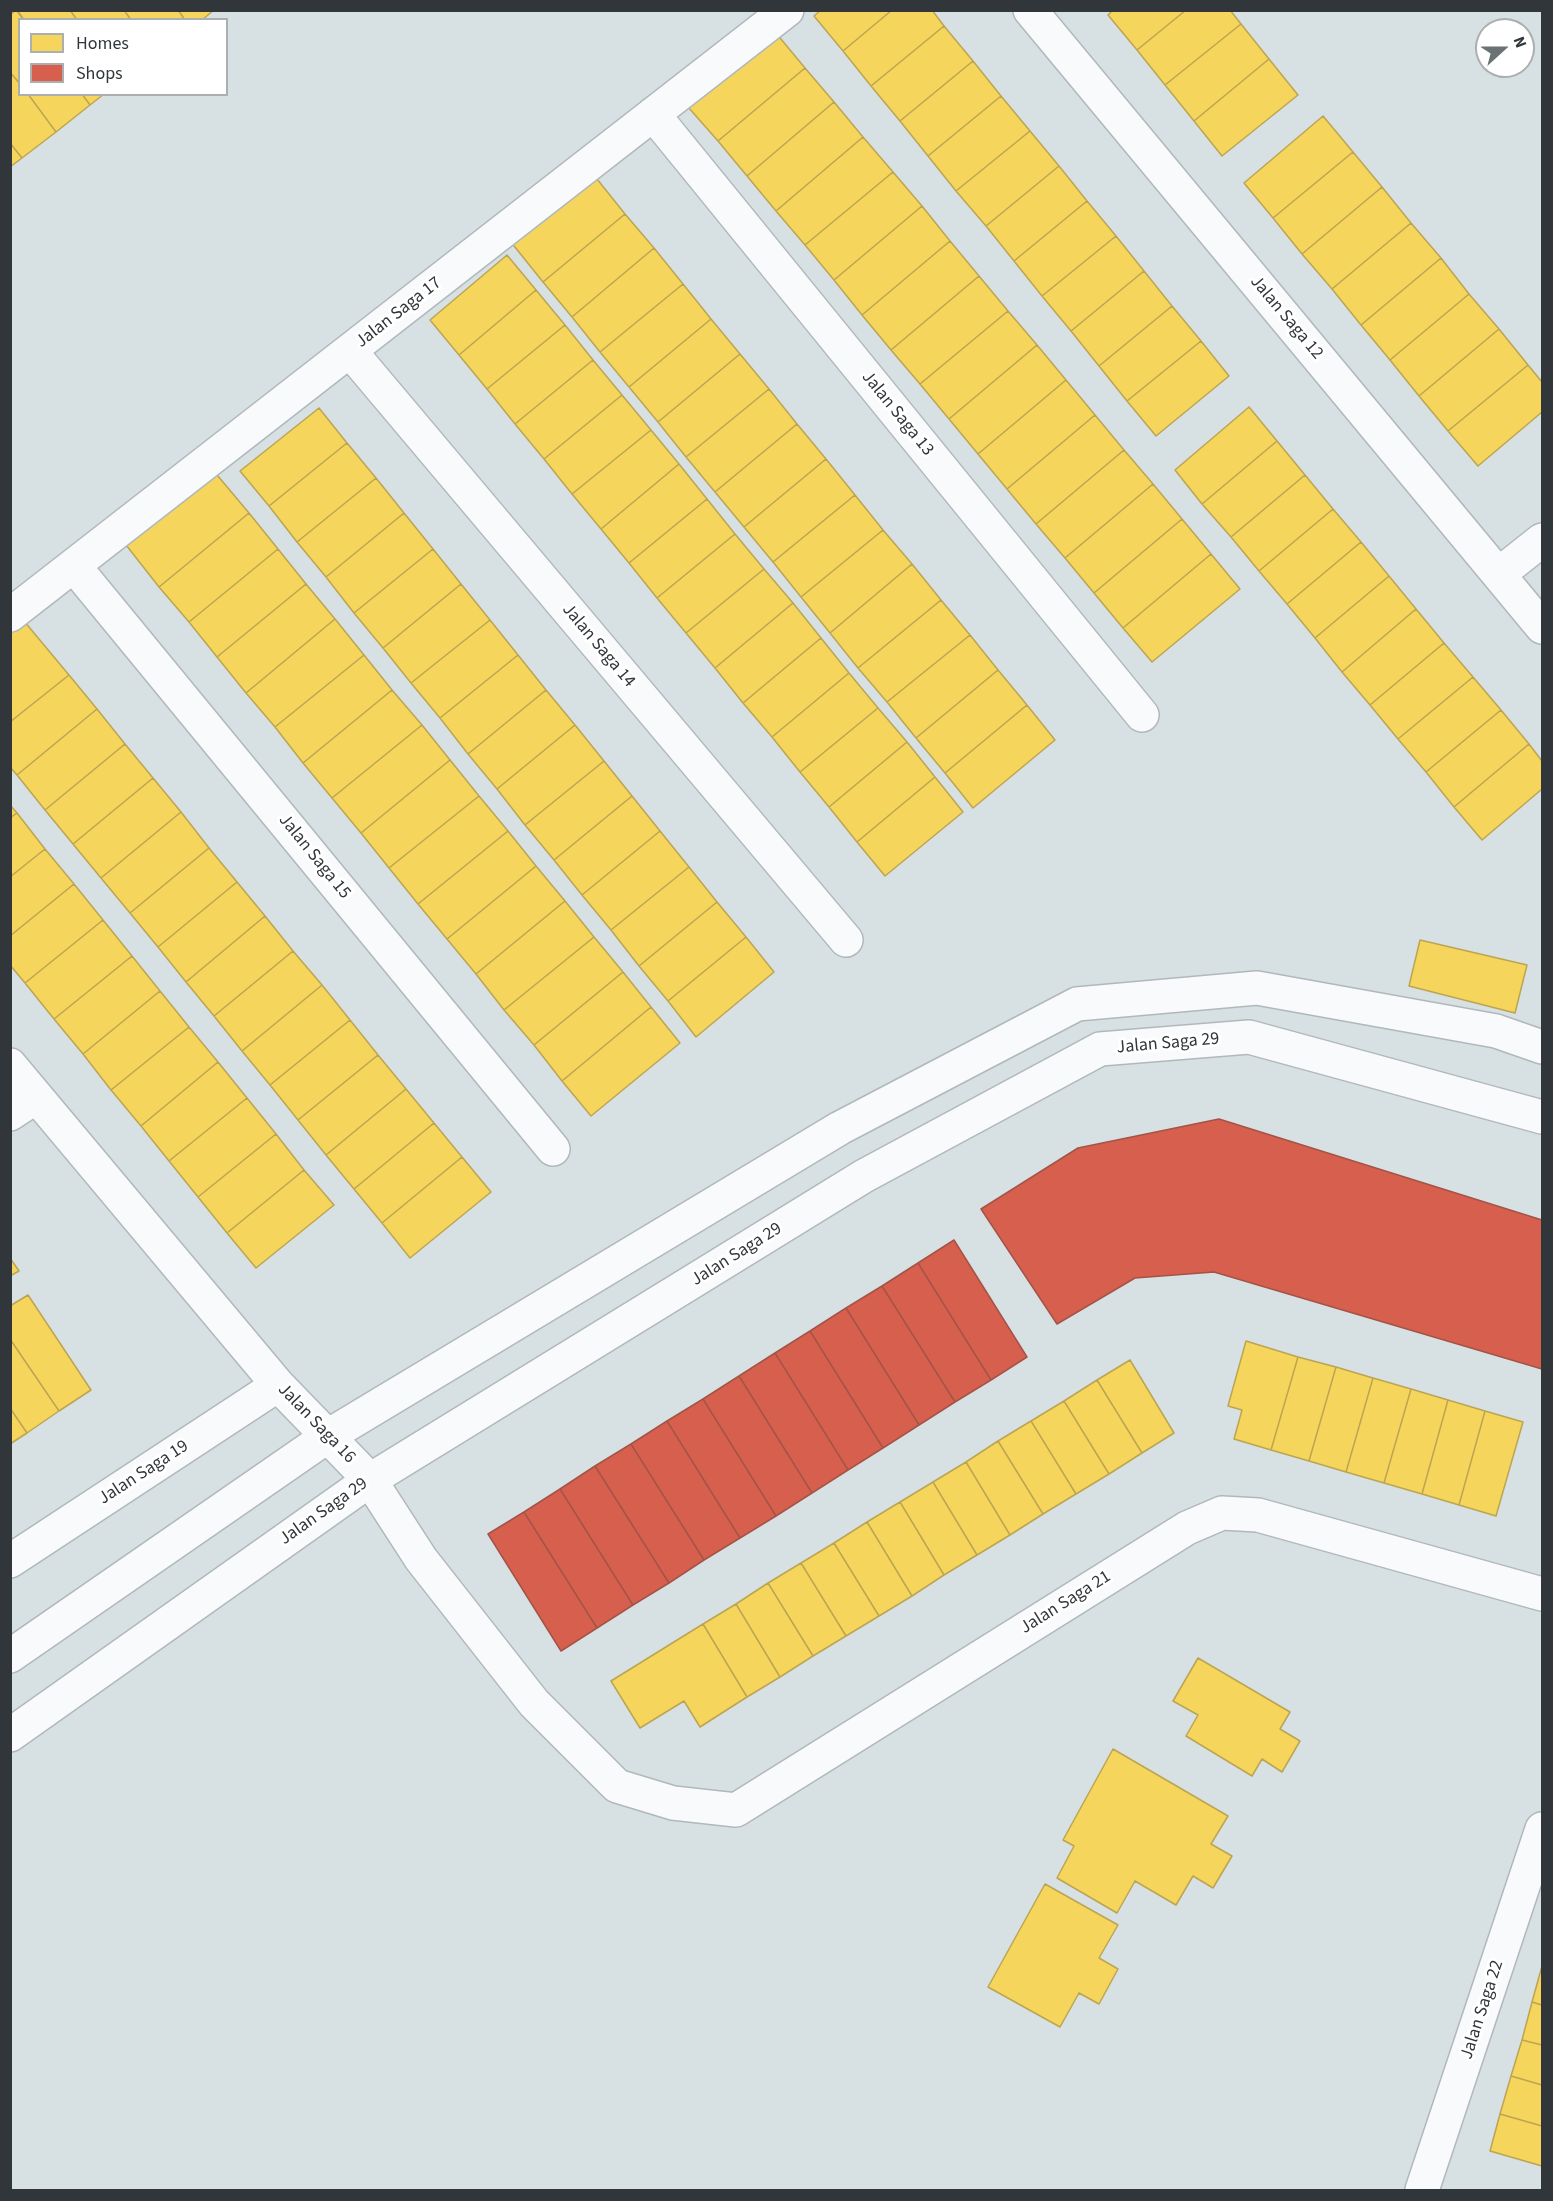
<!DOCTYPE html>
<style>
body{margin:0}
#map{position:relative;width:1553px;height:2201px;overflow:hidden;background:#d7e0e3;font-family:"Source Sans 3",sans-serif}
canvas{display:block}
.frame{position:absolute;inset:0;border:12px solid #303639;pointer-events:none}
.legend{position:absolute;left:18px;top:18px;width:210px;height:78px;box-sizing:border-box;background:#fff;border:2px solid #acafb0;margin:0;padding:8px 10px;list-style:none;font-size:18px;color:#303639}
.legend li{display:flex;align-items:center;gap:12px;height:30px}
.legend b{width:30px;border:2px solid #acafb0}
.north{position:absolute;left:1475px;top:18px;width:60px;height:60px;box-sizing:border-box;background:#fff;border:2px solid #acafb0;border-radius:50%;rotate:69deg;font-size:16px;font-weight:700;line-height:24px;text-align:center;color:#303639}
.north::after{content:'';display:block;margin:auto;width:21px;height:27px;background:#6a7274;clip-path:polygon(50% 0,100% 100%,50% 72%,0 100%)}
</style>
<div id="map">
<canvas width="1553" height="2201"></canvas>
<div class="frame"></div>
<ul class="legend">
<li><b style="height:16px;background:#f6d55c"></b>Homes</li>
<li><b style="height:16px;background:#d6604d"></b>Shops</li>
</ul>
<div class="north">N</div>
</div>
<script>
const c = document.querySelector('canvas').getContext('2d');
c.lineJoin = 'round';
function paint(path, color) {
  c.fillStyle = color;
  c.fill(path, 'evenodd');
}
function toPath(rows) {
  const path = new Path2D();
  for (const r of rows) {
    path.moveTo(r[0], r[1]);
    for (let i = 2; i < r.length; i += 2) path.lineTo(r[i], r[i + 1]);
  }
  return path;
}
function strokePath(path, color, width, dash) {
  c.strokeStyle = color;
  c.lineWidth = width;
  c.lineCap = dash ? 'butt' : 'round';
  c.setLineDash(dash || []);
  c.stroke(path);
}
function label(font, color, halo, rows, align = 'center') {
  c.font = font + ' "Source Sans 3",sans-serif';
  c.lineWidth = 6;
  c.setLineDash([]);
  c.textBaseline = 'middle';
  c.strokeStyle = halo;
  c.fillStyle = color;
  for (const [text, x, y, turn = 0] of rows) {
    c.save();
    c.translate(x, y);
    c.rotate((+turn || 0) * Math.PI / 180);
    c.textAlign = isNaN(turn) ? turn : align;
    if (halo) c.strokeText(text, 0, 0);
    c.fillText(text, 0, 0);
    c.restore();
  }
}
const homes = toPath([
 [16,10,24,20,20,20,20,84,10,72,10,15,16,10],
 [17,10,70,10,77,20,24,20,17,10],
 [70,10,124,10,131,20,77,20,70,10],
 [124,10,178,10,185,20,131,20,124,10],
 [178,10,214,10,202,20,185,20,178,10],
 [821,10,892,10,843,51,814,16,821,10],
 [892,10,932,10,944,26,871,86,843,51,892,10],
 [1113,10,1186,10,1137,50,1108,15,1113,10],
 [1186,10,1230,10,1241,24,1165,85,1137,50,1186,10],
 [1241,24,1269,59,1194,121,1165,85,1241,24],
 [944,26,973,61,900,121,871,86,944,26],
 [776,33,805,68,718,141,688,107,776,33],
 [1269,59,1298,95,1222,156,1194,121,1269,59],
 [973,61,1001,96,928,156,900,121,973,61],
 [805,68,834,102,747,176,718,141,805,68],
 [10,72,20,84,20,94,28,94,56,132,22,158,10,143,10,72],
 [28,94,82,94,90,105,56,132,28,94],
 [82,94,104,94,90,105,82,94],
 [1001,96,1030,131,956,191,928,156,1001,96],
 [834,102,863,137,776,211,747,176,834,102],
 [1323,116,1353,152,1273,218,1244,183,1323,116],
 [1030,131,1059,166,986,226,956,191,1030,131],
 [863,137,893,172,805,245,776,211,863,137],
 [10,143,22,158,10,167,10,143],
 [1353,152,1382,187,1302,254,1273,218,1353,152],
 [581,159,625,214,543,282,498,226,581,159],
 [1059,166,1087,201,1014,261,986,226,1059,166],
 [893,172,922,206,834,280,805,245,893,172],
 [1382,187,1411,223,1332,289,1302,254,1382,187],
 [1087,201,1116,236,1042,296,1014,261,1087,201],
 [922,206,950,241,862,315,834,280,922,206],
 [625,214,654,248,572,317,543,282,625,214],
 [1411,223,1441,258,1361,325,1332,289,1411,223],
 [1116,236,1144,271,1071,331,1042,296,1116,236],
 [950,241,979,276,891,350,862,315,950,241],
 [654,248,683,284,600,352,572,317,654,248],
 [507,255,536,290,459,355,430,320,507,255],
 [1441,258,1469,294,1390,360,1361,325,1441,258],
 [1144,271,1172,306,1099,366,1071,331,1144,271],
 [979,276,1008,311,920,384,891,350,979,276],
 [683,284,711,319,629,387,600,352,683,284],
 [536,290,565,325,487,389,459,355,536,290],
 [1469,294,1499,329,1419,396,1390,360,1469,294],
 [1172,306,1201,341,1127,401,1099,366,1172,306],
 [1008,311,1037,345,949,419,920,384,1008,311],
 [711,319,740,354,658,422,629,387,711,319],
 [565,325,593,360,515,424,487,389,565,325],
 [1499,329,1528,365,1448,431,1419,396,1499,329],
 [1201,341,1229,376,1156,436,1127,401,1201,341],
 [1037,345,1066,380,978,454,949,419,1037,345],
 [740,354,769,389,686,457,658,422,740,354],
 [593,360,622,395,544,459,515,424,593,360],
 [1528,365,1542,382,1542,412,1478,466,1448,431,1528,365],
 [1066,380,1095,415,1007,489,978,454,1066,380],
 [769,389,797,424,715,492,686,457,769,389],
 [622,395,651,430,572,494,544,459,622,395],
 [1249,407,1277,441,1202,504,1175,470,1249,407],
 [319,408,347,443,269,506,240,471,319,408],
 [1095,415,1124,450,1036,524,1007,489,1095,415],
 [797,424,826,459,744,527,715,492,797,424],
 [651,430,679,464,601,529,572,494,651,430],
 [1277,441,1305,475,1231,537,1202,504,1277,441],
 [347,443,376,478,297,542,269,506,347,443],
 [1124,450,1153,484,1065,558,1036,524,1124,450],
 [826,459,855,495,773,562,744,527,826,459],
 [207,463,249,513,159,587,119,536,207,463],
 [679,464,707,499,629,563,601,529,679,464],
 [1305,475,1333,509,1259,571,1231,537,1305,475],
 [376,478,404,513,326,577,297,542,376,478],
 [1153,484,1182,519,1094,593,1065,558,1153,484],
 [855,495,883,530,801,597,773,562,855,495],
 [707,499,735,534,657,598,629,563,707,499],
 [1333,509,1361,542,1287,604,1259,571,1333,509],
 [249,513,278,549,189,622,159,587,249,513],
 [404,513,433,549,354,613,326,577,404,513],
 [1182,519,1211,554,1123,628,1094,593,1182,519],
 [883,530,912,564,830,633,801,597,883,530],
 [735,534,764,569,686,633,657,598,735,534],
 [1361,542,1389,576,1315,638,1287,604,1361,542],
 [278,549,306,584,217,657,189,622,278,549],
 [433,549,461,584,383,648,354,613,433,549],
 [1211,554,1240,589,1152,662,1123,628,1211,554],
 [912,564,941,600,858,668,830,633,912,564],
 [764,569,793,603,715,668,686,633,764,569],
 [1389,576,1416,609,1342,672,1315,638,1389,576],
 [306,584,335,619,246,693,217,657,306,584],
 [461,584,490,620,411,683,383,648,461,584],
 [941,600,970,635,887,702,858,668,941,600],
 [793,603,821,638,743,703,715,668,793,603],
 [14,609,69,675,10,722,10,612,14,609],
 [1416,609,1444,643,1370,705,1342,672,1416,609],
 [335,619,364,655,275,727,246,693,335,619],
 [490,620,518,655,440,718,411,683,490,620],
 [970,635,998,670,916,738,887,702,970,635],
 [821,638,849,673,772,737,743,703,821,638],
 [1444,643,1473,677,1398,739,1370,705,1444,643],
 [364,655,392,690,303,763,275,727,364,655],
 [518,655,546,690,468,754,440,718,518,655],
 [998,670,1027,705,945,773,916,738,998,670],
 [849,673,878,708,800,772,772,737,849,673],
 [69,675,97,709,17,775,10,767,10,722,69,675],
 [1473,677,1501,710,1426,772,1398,739,1473,677],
 [392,690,422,725,332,798,303,763,392,690],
 [546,690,575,725,497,789,468,754,546,690],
 [1027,705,1055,740,973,808,945,773,1027,705],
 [878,708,907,742,829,807,800,772,878,708],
 [97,709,125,744,45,810,17,775,97,709],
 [1501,710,1529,744,1454,807,1426,772,1501,710],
 [422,725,450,760,361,833,332,798,422,725],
 [575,725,604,761,525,825,497,789,575,725],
 [907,742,935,777,857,842,829,807,907,742],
 [125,744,153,778,73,844,45,810,125,744],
 [1529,744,1542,761,1542,789,1482,840,1454,807,1529,744],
 [450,760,479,796,389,868,361,833,450,760],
 [604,761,632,796,554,860,525,825,604,761],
 [935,777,963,812,885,876,857,842,935,777],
 [153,778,181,812,101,878,73,844,153,778],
 [479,796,508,831,418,904,389,868,479,796],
 [632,796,660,831,582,895,554,860,632,796],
 [10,805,17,813,10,818,10,805],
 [181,812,209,848,130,913,101,878,181,812],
 [17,813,45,849,10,877,10,818,17,813],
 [508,831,536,866,447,939,418,904,508,831],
 [660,831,689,867,611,930,582,895,660,831],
 [209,848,237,882,158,947,130,913,209,848],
 [45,849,74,884,10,936,10,877,45,849],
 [536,866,565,901,476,974,447,939,536,866],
 [689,867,717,902,639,966,611,930,689,867],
 [237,882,265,916,186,982,158,947,237,882],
 [74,884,103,920,25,983,10,965,10,936,74,884],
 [565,901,594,937,504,1010,476,974,565,901],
 [717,902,746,937,668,1001,639,966,717,902],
 [265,916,293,951,214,1016,186,982,265,916],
 [103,920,132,956,54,1019,25,983,103,920],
 [594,937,623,972,534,1045,504,1010,594,937],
 [746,937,774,972,696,1037,668,1001,746,937],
 [1420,940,1527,965,1515,1013,1409,986,1420,940],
 [293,951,322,985,242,1051,214,1016,293,951],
 [132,956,160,991,83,1054,54,1019,132,956],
 [623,972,651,1007,562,1081,534,1045,623,972],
 [322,985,350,1020,270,1085,242,1051,322,985],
 [160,991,189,1027,111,1090,83,1054,160,991],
 [651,1007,680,1043,591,1116,562,1081,651,1007],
 [350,1020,378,1055,298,1120,270,1085,350,1020],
 [189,1027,218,1062,141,1126,111,1090,189,1027],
 [378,1055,406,1089,326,1155,298,1120,378,1055],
 [218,1062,247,1098,169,1161,141,1126,218,1062],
 [406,1089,434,1123,354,1189,326,1155,406,1089],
 [247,1098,276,1134,198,1197,169,1161,247,1098],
 [434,1123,462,1157,382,1223,354,1189,434,1123],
 [276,1134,304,1170,227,1233,198,1197,276,1134],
 [462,1157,491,1192,410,1258,382,1223,462,1157],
 [304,1170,334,1205,256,1268,227,1233,304,1170],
 [10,1258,19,1271,10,1276,10,1258],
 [28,1295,91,1390,59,1411,10,1339,10,1306,28,1295],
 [10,1339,59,1411,27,1433,10,1408,10,1339],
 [1246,1341,1298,1357,1271,1450,1234,1439,1242,1410,1228,1406,1246,1341],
 [1298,1357,1336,1367,1309,1461,1271,1450,1298,1357],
 [1130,1360,1174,1433,1142,1453,1097,1380,1130,1360],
 [1336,1367,1373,1378,1346,1472,1309,1461,1336,1367],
 [1373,1378,1411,1389,1384,1483,1346,1472,1373,1378],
 [1097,1380,1142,1453,1109,1474,1064,1401,1097,1380],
 [1411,1389,1448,1400,1422,1494,1384,1483,1411,1389],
 [1448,1400,1485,1411,1459,1505,1422,1494,1448,1400],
 [1064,1401,1109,1474,1076,1494,1031,1421,1064,1401],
 [10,1408,27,1433,10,1444,10,1408],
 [1485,1411,1523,1422,1496,1516,1459,1505,1485,1411],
 [1031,1421,1076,1494,1043,1514,998,1441,1031,1421],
 [998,1441,1043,1514,1010,1535,966,1462,998,1441],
 [966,1462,1010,1535,977,1555,933,1482,966,1462],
 [933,1482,977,1555,944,1575,900,1502,933,1482],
 [900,1502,944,1575,912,1596,867,1522,900,1502],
 [867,1522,912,1596,879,1616,834,1543,867,1522],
 [834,1543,879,1616,846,1636,801,1563,834,1543],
 [801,1563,846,1636,813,1656,768,1583,801,1563],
 [768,1583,813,1656,780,1677,736,1604,768,1583],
 [736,1604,780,1677,747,1697,703,1624,736,1604],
 [703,1624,747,1697,700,1727,684,1701,640,1728,611,1681,703,1624],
 [1198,1658,1290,1712,1280,1729,1300,1741,1282,1772,1262,1759,1252,1776,1186,1736,1198,1715,1173,1701,1198,1658],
 [1113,1749,1228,1816,1211,1844,1232,1856,1213,1888,1193,1876,1176,1905,1135,1881,1117,1913,1057,1878,1074,1846,1063,1840,1113,1749],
 [1045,1884,1118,1925,1099,1958,1118,1969,1099,2004,1079,1993,1060,2027,988,1987,1045,1884],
 [1542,1966,1542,2005,1532,2002,1542,1966],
 [1532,2002,1542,2005,1542,2045,1522,2040,1532,2002],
 [1522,2040,1542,2045,1542,2085,1511,2076,1522,2040],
 [1511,2076,1542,2085,1542,2126,1500,2114,1511,2076],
 [1500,2114,1542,2126,1542,2166,1490,2151,1500,2114]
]);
const shops = toPath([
 [1219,1119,1542,1220,1542,1369,1214,1272,1135,1278,1057,1324,981,1209,1078,1148,1219,1119],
 [954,1240,1027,1357,991,1380,918,1263,954,1240],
 [918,1263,991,1380,955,1402,882,1286,918,1263],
 [882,1286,955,1402,919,1425,846,1308,882,1286],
 [846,1308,919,1425,883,1448,810,1331,846,1308],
 [810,1331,883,1448,848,1470,775,1353,810,1331],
 [775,1353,848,1470,812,1493,739,1376,775,1353],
 [739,1376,812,1493,776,1516,703,1399,739,1376],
 [703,1399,776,1516,740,1538,667,1421,703,1399],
 [667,1421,740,1538,704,1560,631,1444,667,1421],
 [631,1444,704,1560,669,1583,595,1466,631,1444],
 [595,1466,669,1583,633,1605,560,1489,595,1466],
 [560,1489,633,1605,597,1628,524,1512,560,1489],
 [524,1512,597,1628,561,1651,488,1534,524,1512]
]);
const street = toPath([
 [1030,10,1542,627],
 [653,114,1142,715],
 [350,351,846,940],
 [74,566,553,1149],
 [1499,574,1542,540],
 [10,615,787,10],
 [10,1065,278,1385,370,1480,421,1559,534,1703,617,1786,673,1803,736,1810,1187,1528,1222,1513,1258,1515,1542,1594],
 [10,1114,36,1097],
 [10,1561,278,1385],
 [10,1656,328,1436,840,1128,1077,1004,1257,988,1496,1031,1542,1047],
 [10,1735,370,1480,864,1176,1100,1049,1249,1037,1542,1117],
 [1422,2190,1542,1829]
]);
const streetNames = [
 ["Jalan Saga 17",399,313,-38],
 ["Jalan Saga 12",1286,318,50],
 ["Jalan Saga 13",897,414,51],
 ["Jalan Saga 14",598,646,50],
 ["Jalan Saga 15",314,857,51],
 ["Jalan Saga 29",1168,1044,-5],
 ["Jalan Saga 29",737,1255,-32],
 ["Jalan Saga 16",316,1424,46],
 ["Jalan Saga 19",144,1473,-33],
 ["Jalan Saga 29",324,1512,-35],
 ["Jalan Saga 21",1066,1603,-32],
 ["Jalan Saga 22",1483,2010,-72]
];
paint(homes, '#f6d55c');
strokePath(homes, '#bba552', 1.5);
paint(shops, '#d6604d');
strokePath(shops, '#a45347', 1.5);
strokePath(street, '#b1b8bb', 36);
strokePath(street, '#f9fafb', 33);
label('18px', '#303639', '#fff', streetNames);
</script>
